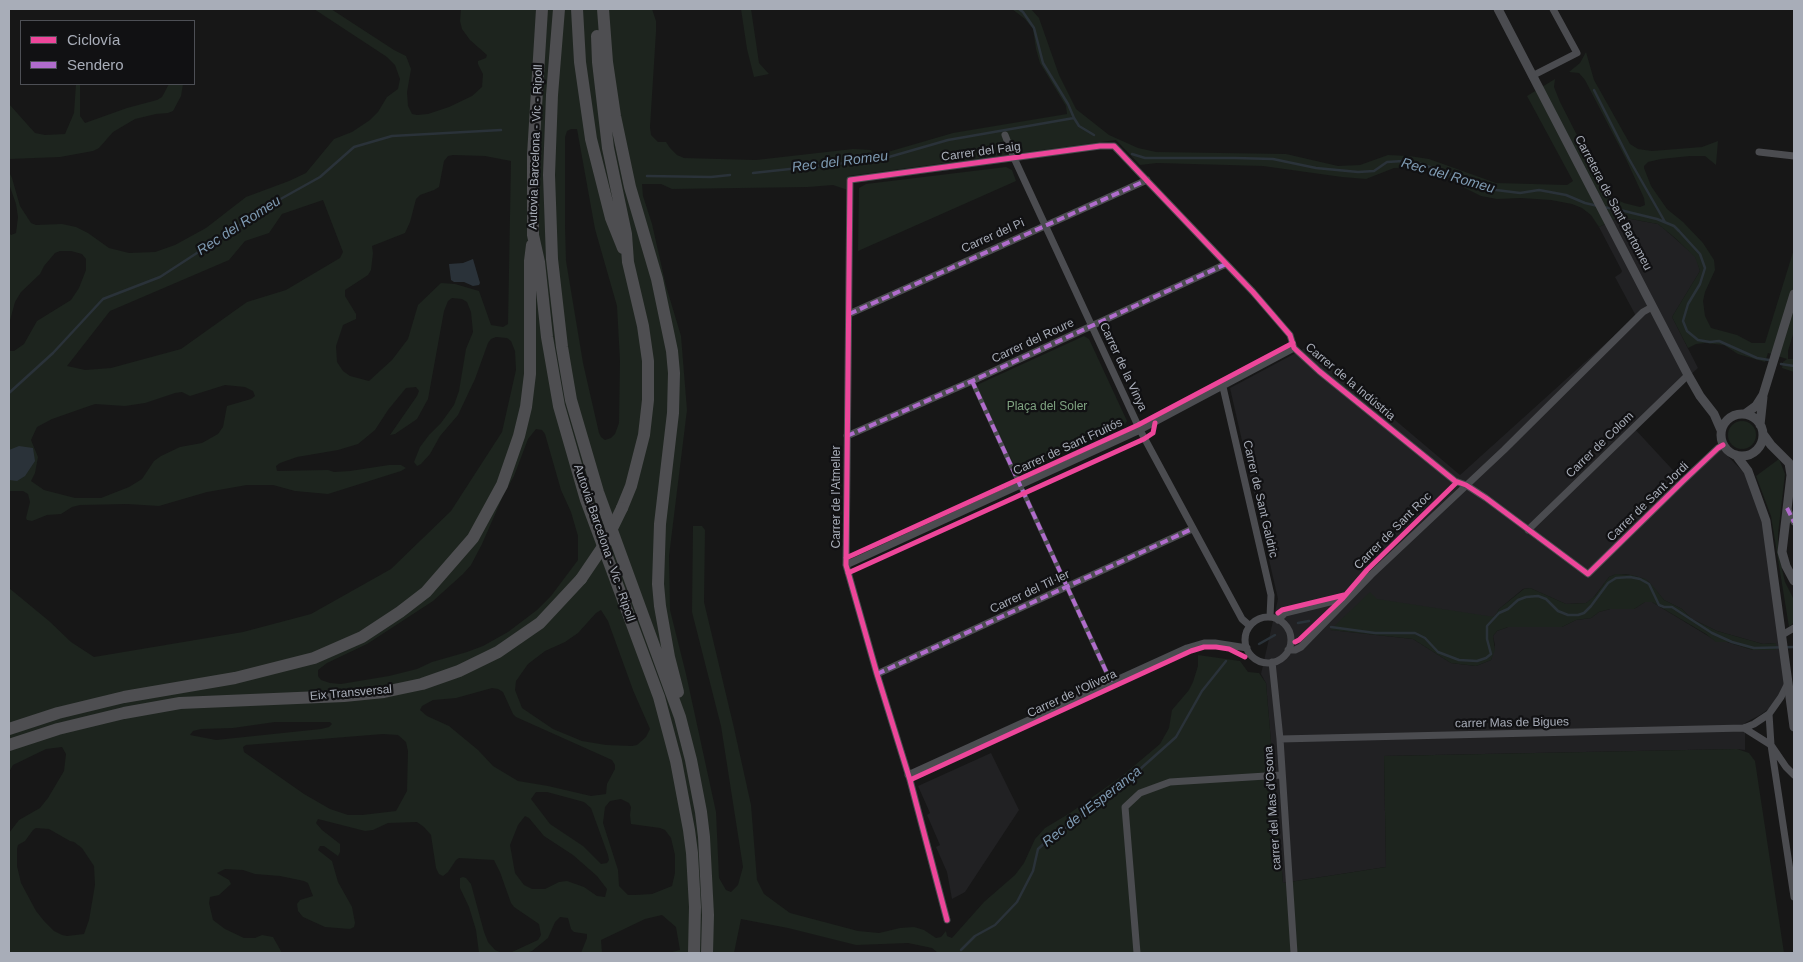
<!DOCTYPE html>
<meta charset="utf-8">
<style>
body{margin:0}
#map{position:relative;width:1803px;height:962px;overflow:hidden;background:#171717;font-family:Helvetica,sans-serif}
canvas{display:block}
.frame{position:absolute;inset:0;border:10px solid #a8adb8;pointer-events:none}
.legend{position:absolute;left:20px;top:20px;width:175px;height:65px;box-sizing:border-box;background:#111113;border:1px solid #4d4f55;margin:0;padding:6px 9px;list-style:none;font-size:15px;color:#a8adb8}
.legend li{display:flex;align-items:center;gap:10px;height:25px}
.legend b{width:25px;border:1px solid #4d4f55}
</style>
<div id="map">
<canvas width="1803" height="962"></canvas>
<div class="frame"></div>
<ul class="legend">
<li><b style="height:6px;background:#ed469a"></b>Ciclovía</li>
<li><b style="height:6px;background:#b06ccc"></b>Sendero</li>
</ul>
</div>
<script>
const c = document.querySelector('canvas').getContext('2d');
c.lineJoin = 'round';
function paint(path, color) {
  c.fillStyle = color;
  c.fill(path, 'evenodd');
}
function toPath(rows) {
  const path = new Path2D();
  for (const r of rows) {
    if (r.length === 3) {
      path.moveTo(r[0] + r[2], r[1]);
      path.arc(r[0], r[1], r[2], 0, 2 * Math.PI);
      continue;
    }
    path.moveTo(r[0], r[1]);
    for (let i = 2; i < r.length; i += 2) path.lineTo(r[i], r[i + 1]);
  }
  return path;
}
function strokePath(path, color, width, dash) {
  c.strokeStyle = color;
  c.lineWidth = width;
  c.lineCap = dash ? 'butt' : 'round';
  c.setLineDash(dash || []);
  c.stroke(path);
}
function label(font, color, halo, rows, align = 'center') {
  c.font = font + ' Helvetica,sans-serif';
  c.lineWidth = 4.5;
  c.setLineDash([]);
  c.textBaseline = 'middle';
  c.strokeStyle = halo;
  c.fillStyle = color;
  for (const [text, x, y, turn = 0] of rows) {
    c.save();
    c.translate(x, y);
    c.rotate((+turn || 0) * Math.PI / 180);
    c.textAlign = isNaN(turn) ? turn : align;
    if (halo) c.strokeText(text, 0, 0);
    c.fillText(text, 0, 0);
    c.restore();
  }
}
const built = toPath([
 [1620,217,1658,224,1662,227,1696,257,1700,271,1672,317,1698,368,1633,427,1683,481,1718,446,1751,480,1765,523,1785,682,1778,698,1770,708,1760,715,1745,723,1745,750,1737,749,1384,756,1386,867,1283,883,1266,683,1261,674,1278,599,1230,388,1307,347,1342,378,1351,389,1395,420,1460,475,1636,316,1615,277,1621,273,1622,271,1599,227],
 [1626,574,1642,578,1648,581,1664,600,1682,609,1692,619,1717,631,1763,644,1776,643,1753,650,1727,642,1718,642,1652,602,1645,602,1634,609,1610,609,1599,612,1591,618,1576,620,1562,627,1508,627,1497,631,1493,636,1495,645,1491,660,1476,666,1451,663,1413,639,1331,630,1425,635,1495,617,1499,609,1523,589,1530,588,1566,604,1586,603,1593,598,1609,577,1614,575],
 [991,753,1019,810,965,892,952,899,947,872,936,847,940,845,927,815,930,813,918,786]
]);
const green = toPath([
 [314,9,331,9,394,50,406,56,411,69,407,92,408,106,412,114,417,115,428,114,449,107,472,96,482,87,483,74,478,64,478,61,486,58,487,55,470,40,462,29,460,21,461,9,652,9,656,21,656,32,650,127,651,135,658,142,666,142,670,148,677,155,684,158,756,160,853,149,871,150,874,156,953,133,1067,114,1066,106,1040,63,1036,49,1033,29,1025,19,1012,9,1031,9,1039,18,1059,75,1076,109,1109,135,1138,148,1156,152,1286,154,1338,166,1360,165,1388,155,1409,156,1429,159,1496,183,1567,185,1573,181,1527,96,1555,79,1554,87,1560,102,1602,184,1611,197,1624,203,1640,207,1645,205,1644,198,1626,159,1585,80,1579,73,1569,72,1580,63,1586,52,1594,80,1630,144,1638,149,1652,151,1702,147,1718,141,1716,165,1705,156,1690,156,1661,159,1648,162,1644,166,1644,168,1651,186,1667,209,1683,222,1703,243,1714,260,1715,270,1705,292,1703,301,1705,316,1711,328,1737,335,1752,343,1765,343,1794,249,1794,331,1788,351,1788,359,1794,359,1794,372,1782,368,1783,362,1787,359,1768,353,1765,362,1738,354,1724,345,1705,343,1696,344,1688,348,1672,317,1700,271,1695,257,1674,237,1658,224,1620,217,1599,227,1591,215,1582,208,1572,204,1551,200,1521,198,1497,199,1481,196,1465,188,1457,181,1421,167,1394,168,1366,179,1342,177,1263,166,1157,163,1140,165,1116,140,848,176,848,190,833,185,808,187,672,189,661,184,642,184,643,196,652,224,666,286,681,336,687,410,669,556,670,610,686,674,716,812,719,878,726,890,731,892,738,885,743,867,721,726,692,612,693,526,702,526,705,530,704,602,734,728,751,805,757,880,764,894,790,913,858,931,879,933,900,928,914,927,924,930,936,938,941,937,946,931,947,936,952,938,984,902,1015,875,1024,863,1035,839,1045,828,1070,813,1122,776,1160,744,1169,728,1172,710,1189,690,1193,682,1198,666,1198,655,1240,661,1248,672,1259,673,1266,683,1283,883,1386,867,1384,756,1737,749,1749,753,1755,761,1784,953,938,953,932,948,908,943,856,945,788,928,741,919,734,953,668,953,680,950,676,927,662,915,645,919,601,940,602,953,581,953,587,938,587,934,574,932,571,929,568,918,560,917,555,922,548,938,532,951,526,953,479,953,476,930,469,907,460,888,460,878,463,877,466,878,471,884,484,932,488,942,495,950,502,953,512,952,538,940,541,935,539,924,514,907,511,903,500,872,494,860,459,858,456,860,448,872,443,876,439,874,436,868,431,835,424,827,417,822,388,823,373,830,365,831,318,819,316,823,322,830,340,844,340,852,338,856,324,846,320,846,318,850,332,861,338,882,352,907,355,923,354,927,350,929,325,927,303,917,298,911,297,904,300,900,313,896,308,883,304,881,280,876,255,874,243,870,225,869,217,873,229,880,231,884,219,895,210,897,209,903,213,920,225,929,244,938,255,938,262,935,273,937,282,953,9,953,9,833,19,820,40,808,48,798,64,771,66,754,62,747,46,749,13,765,9,772,9,588,49,621,71,642,94,657,243,632,311,614,391,569,451,511,502,432,516,370,515,351,511,341,507,338,496,337,491,339,488,343,475,379,458,415,440,436,430,454,421,464,417,466,414,462,420,447,429,435,441,423,454,405,459,391,466,349,473,332,471,312,467,302,462,299,452,298,448,301,444,311,428,399,417,419,395,434,390,435,417,396,419,391,416,387,406,388,388,410,375,430,358,444,338,450,297,457,280,463,276,466,277,471,328,470,334,472,350,471,389,465,401,465,406,468,401,471,328,494,295,491,273,485,247,485,207,492,159,506,127,504,80,505,72,507,61,514,47,515,32,521,27,520,26,518,30,502,28,494,23,491,9,491,9,351,14,351,24,344,37,321,71,300,79,288,86,270,86,259,82,254,71,251,60,251,55,253,44,266,40,274,21,292,15,302,9,324,9,233,11,235,16,233,18,217,16,204,9,184,9,172,12,178,20,206,31,223,36,225,62,224,76,227,88,233,109,248,129,253,155,252,175,245,206,228,246,197,289,181,306,173,334,139,352,132,370,120,378,112,387,97,398,89,400,79,395,65,387,57],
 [571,129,577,129,595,229,617,306,620,361,619,423,615,434,611,438,605,440,601,437,599,433,583,363,566,261,565,225,565,137,567,131],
 [453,155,485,156,511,161,508,324,503,327,491,325,479,291,455,284,441,283,418,305,408,339,392,360,369,381,350,376,343,371,337,362,336,346,343,325,356,319,356,314,345,296,345,290,368,275,371,270,373,253,372,246,405,233,410,222,416,199,420,195,434,190,439,187,444,161,448,156],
 [323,200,343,252,340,258,286,290,247,302,181,349,111,368,85,370,67,366,110,311,229,260,245,241,269,233,282,214],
 [225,385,245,387,253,391,255,396,251,399,227,406,223,427,218,434,202,443,180,447,161,456,154,461,142,479,129,487,101,498,75,498,44,490,31,481,35,473,38,457,31,440,37,427,52,419,95,404,125,406,145,403,175,393,182,392,190,396],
 [536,429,542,430,545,434,561,490,571,512,578,536,578,560,551,596,537,610,508,632,483,646,467,652,432,662,417,669,389,676,341,684,330,683,321,680,318,676,318,670,327,663,367,644,433,601,463,574,471,565,482,544,503,496,514,476,528,439],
 [601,610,608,621,633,690,650,729,646,737,637,745,632,746,606,745,582,741,553,729,522,708,515,690,516,681,528,664,545,651,565,642,578,633,596,613],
 [492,688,498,689,503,692,513,714,516,717,612,760,615,765,615,769,607,784,606,794,591,796,548,786,518,781,493,766,478,750,449,726,427,716,420,710,422,706,433,700,456,698],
 [275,722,330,722,332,724,329,727,321,729,216,740,190,735,193,731,201,729,233,728],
 [383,734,398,735,406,742,408,751,407,791,396,811,362,815,348,815,330,809,304,794,244,752,243,747,246,745],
 [536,792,547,792,584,802,591,808,608,855,609,860,607,863,601,864,583,846,550,824,531,799],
 [621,799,629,803,631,807,630,815,631,824,660,828,665,830,671,838,675,855,675,873,672,886,652,894,635,895,628,895,619,886,618,870,603,823,605,807,610,801],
 [525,816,529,818,544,836,573,855,597,876,607,889,605,897,597,896,584,887,567,881,559,882,545,889,532,889,524,885,515,873,510,845,518,825],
 [36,828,49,829,70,841,74,842,82,848,94,866,95,885,89,920,84,934,67,936,62,935,54,931,44,921,36,911,21,883,17,866,17,849,18,845,25,841,33,830],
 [741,9,751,9,759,63,769,74,754,77,747,49],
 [76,84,80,84,80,116,85,123,127,108,157,100,162,97,169,84,183,84,181,96,173,111,168,113,156,114,135,119,113,132,99,148,93,151,60,157,9,159,9,104,35,133,45,135,65,134,74,113],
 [1006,167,1012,170,1016,181,858,251,859,188,866,184],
 [1084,336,1089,339,1127,421,1124,426,1022,471,1017,471,977,387,979,384],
 [1742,435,14],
 [1779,459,1785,474,1778,534,1778,552,1785,582,1794,600,1794,622,1789,627,1771,516,1756,476],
 [1616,574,1632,575,1646,579,1653,586,1664,600,1682,609,1692,619,1717,631,1763,644,1776,643,1776,650,1753,650,1727,642,1716,642,1706,634,1652,602,1645,602,1634,609,1610,609,1599,612,1591,618,1576,620,1562,627,1508,627,1497,631,1493,636,1495,650,1491,660,1476,666,1451,663,1413,639,1330,630,1370,592,1377,599,1494,617,1499,609,1524,589,1530,588,1566,604,1586,603,1595,596,1609,577]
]);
const water = toPath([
 [473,259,480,283,479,285,473,286,464,282,454,282,451,280,449,264,463,263],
 [19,446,33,448,35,461,25,476,17,481,9,480,9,450]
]);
const stream = toPath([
 [1019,9,1023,12,1034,28,1043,63,1068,104,1074,118,1079,126,1094,135],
 [1594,90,1629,159,1665,222],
 [1132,154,1145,158,1235,158,1273,159,1316,168,1358,172,1374,171,1387,162,1403,161,1421,164,1496,190,1520,193,1539,190,1566,195,1585,203,1598,206],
 [753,173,882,159,948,140,1074,118],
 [647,176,711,177,730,175],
 [1603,207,1620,210,1657,219,1674,226,1679,231,1700,254,1705,268,1700,284,1688,304,1683,321,1687,331,1698,340,1710,342,1719,341,1757,358,1769,360],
 [1781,364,1794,366],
 [9,393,53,353,103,299,160,277,277,201,320,177,354,147,392,136,501,130],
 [1298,623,1309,621],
 [1331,627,1375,633,1415,633,1425,638,1438,652,1459,660,1477,661,1486,658,1491,654,1487,639,1487,626,1499,613,1508,609,1518,600,1526,597,1538,596,1546,599,1558,611,1568,615,1578,615,1584,613,1591,606,1608,583,1616,578,1630,577,1640,579,1649,584,1659,605,1664,607,1672,607,1712,633,1732,642,1754,648,1794,647],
 [1259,644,1275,635],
 [961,950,975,936,995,925,1017,902,1033,871,1038,849,1048,840,1110,796,1176,737,1202,691,1226,661]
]);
const pedestrian = toPath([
 [972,381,1111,682]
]);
const minor = toPath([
 [1532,76,1577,53,1553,9],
 [1005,135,1014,158,1140,430,1242,619,1250,626],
 [1759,152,1794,156],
 [849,314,1147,180],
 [1223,387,1271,595,1270,617],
 [847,436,972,381,1226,264],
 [1787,508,1794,522],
 [1528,530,1688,375],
 [846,565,1140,430,1294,348],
 [1268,640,23],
 [1278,620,1285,613,1342,599,1347,596],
 [1782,635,1794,628],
 [1288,650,1295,650,1301,647,1371,575,1504,450,1643,312,1652,307],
 [1272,662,1280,739,1294,953],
 [877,674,1192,529],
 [1769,714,1771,745,1794,897],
 [1744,728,1771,745,1786,767,1794,775],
 [1280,739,1744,728,1754,724,1769,714,1781,697,1788,683],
 [908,775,1187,648,1204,643,1215,643,1247,648],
 [947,920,910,780,877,674,846,565,850,180,1100,146,1114,146,1253,292,1290,335,1294,348,1319,371,1455,481,1466,485,1486,498,1588,574,1683,481,1718,448,1723,445],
 [1137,953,1125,807,1140,793,1170,782,1282,775]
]);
const tertiary = toPath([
 [1498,9,1688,375,1700,396,1714,414,1721,430],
 [1742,435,21],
 [1745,414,1756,406,1763,395,1794,294],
 [1760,425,1763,397],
 [1763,434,1771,445,1789,463,1791,475,1782,552,1786,566,1794,581],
 [1736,455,1748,471,1766,521,1794,727]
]);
const motorway = toPath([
 [542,9,533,155,533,235,539,262,547,337,559,406,586,500,659,697,676,761,689,830,692,853,695,907,694,953],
 [559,9,552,95,549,175,552,259,562,347,571,400,598,492,680,717,691,760,701,812,704,837,708,915,707,953],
 [577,9,580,62,591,139,611,218,623,248],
 [603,9,607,62,615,116,630,187,657,279,672,351,674,373,673,413,660,524,658,584,660,606,669,657,678,692],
 [597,36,598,62,608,148,626,234,628,262,643,326,648,361,648,400,644,435,631,486,622,508],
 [9,729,58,713,124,697,235,678,314,658,362,637,400,612,426,592,473,538,502,485,519,436,526,407,530,374,530,261,532,245],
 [9,745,58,729,124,713,180,703,344,696,384,692,422,684,459,671,498,652,540,623,581,579]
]);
const motorwayBridge = toPath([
 [581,579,604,545,622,508]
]);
const quiet = toPath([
 [849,314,1147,180],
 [972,381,1111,682],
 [847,436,972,381,1226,264],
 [1787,508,1794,522],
 [877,674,1192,529]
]);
const cycleway = toPath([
 [846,558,1138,425,1293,343],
 [848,573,1144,439,1153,433,1155,423],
 [1278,613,1282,610,1344,595],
 [1295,642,1299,640,1342,599,1367,570,1457,482],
 [910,780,1191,651,1204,647,1216,647,1229,649,1245,657],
 [947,920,910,780,877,674,846,565,850,180,1100,146,1114,146,1253,292,1290,335,1294,348,1319,371,1455,481,1466,485,1486,498,1588,574,1683,481,1718,448,1723,445]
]);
const streetNames = [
 ["Autovia Barcelona - Vic - Ripoll",536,147,-88],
 ["Carrer del Faig",981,152,-8],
 ["Carretera de Sant Bartomeu",1613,203,62],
 ["Carrer del Pi",993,236,-24],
 ["Carrer del Roure",1033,341,-25],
 ["Carrer de la Vinya",1123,367,65],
 ["Carrer de la Indústria",1350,382,40],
 ["Carrer de Colom",1600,445,-44],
 ["Carrer de Sant Fruitós",1068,447,-25],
 ["Carrer de l'Atmeller",837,497,-90],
 ["Carrer de Sant Galdric",1260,499,77],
 ["Carrer de Sant Jordi",1648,502,-44],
 ["Carrer de Sant Roc",1393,531,-45],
 ["Autovia Barcelona - Vic - Ripoll",604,543,71],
 ["Carrer del Til·ler",1030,592,-25],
 ["Eix Transversal",351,693,-5],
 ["Carrer de l'Olivera",1072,694,-25],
 ["carrer Mas de Bigues",1512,723,-1],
 ["carrer del Mas d'Osona",1273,808,-94]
];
const parkNames = [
 ["Plaça del Soler",1047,407]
];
const waterNames = [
 ["Rec del Romeu",840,162,-7],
 ["Rec del Romeu",1448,176,16],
 ["Rec del Romeu",239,226,-33],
 ["Rec de l'Esperança",1092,807,-38]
];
paint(built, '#212123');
paint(green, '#1d241e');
paint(water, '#2a3239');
strokePath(stream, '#2a3239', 2.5);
strokePath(pedestrian, '#4b4c50', 5);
strokePath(minor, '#4b4c50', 7);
strokePath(tertiary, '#4b4c50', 9);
strokePath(motorway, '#4e4e51', 12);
strokePath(motorwayBridge, '#4e4e51', 12);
strokePath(quiet, '#b06ccc', 4, [8, 4]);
strokePath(cycleway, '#ed469a', 5);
label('12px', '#a8adb8', '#111113', streetNames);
label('12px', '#7fa381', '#111113', parkNames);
label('italic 14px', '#7f9bb3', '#111113', waterNames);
</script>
